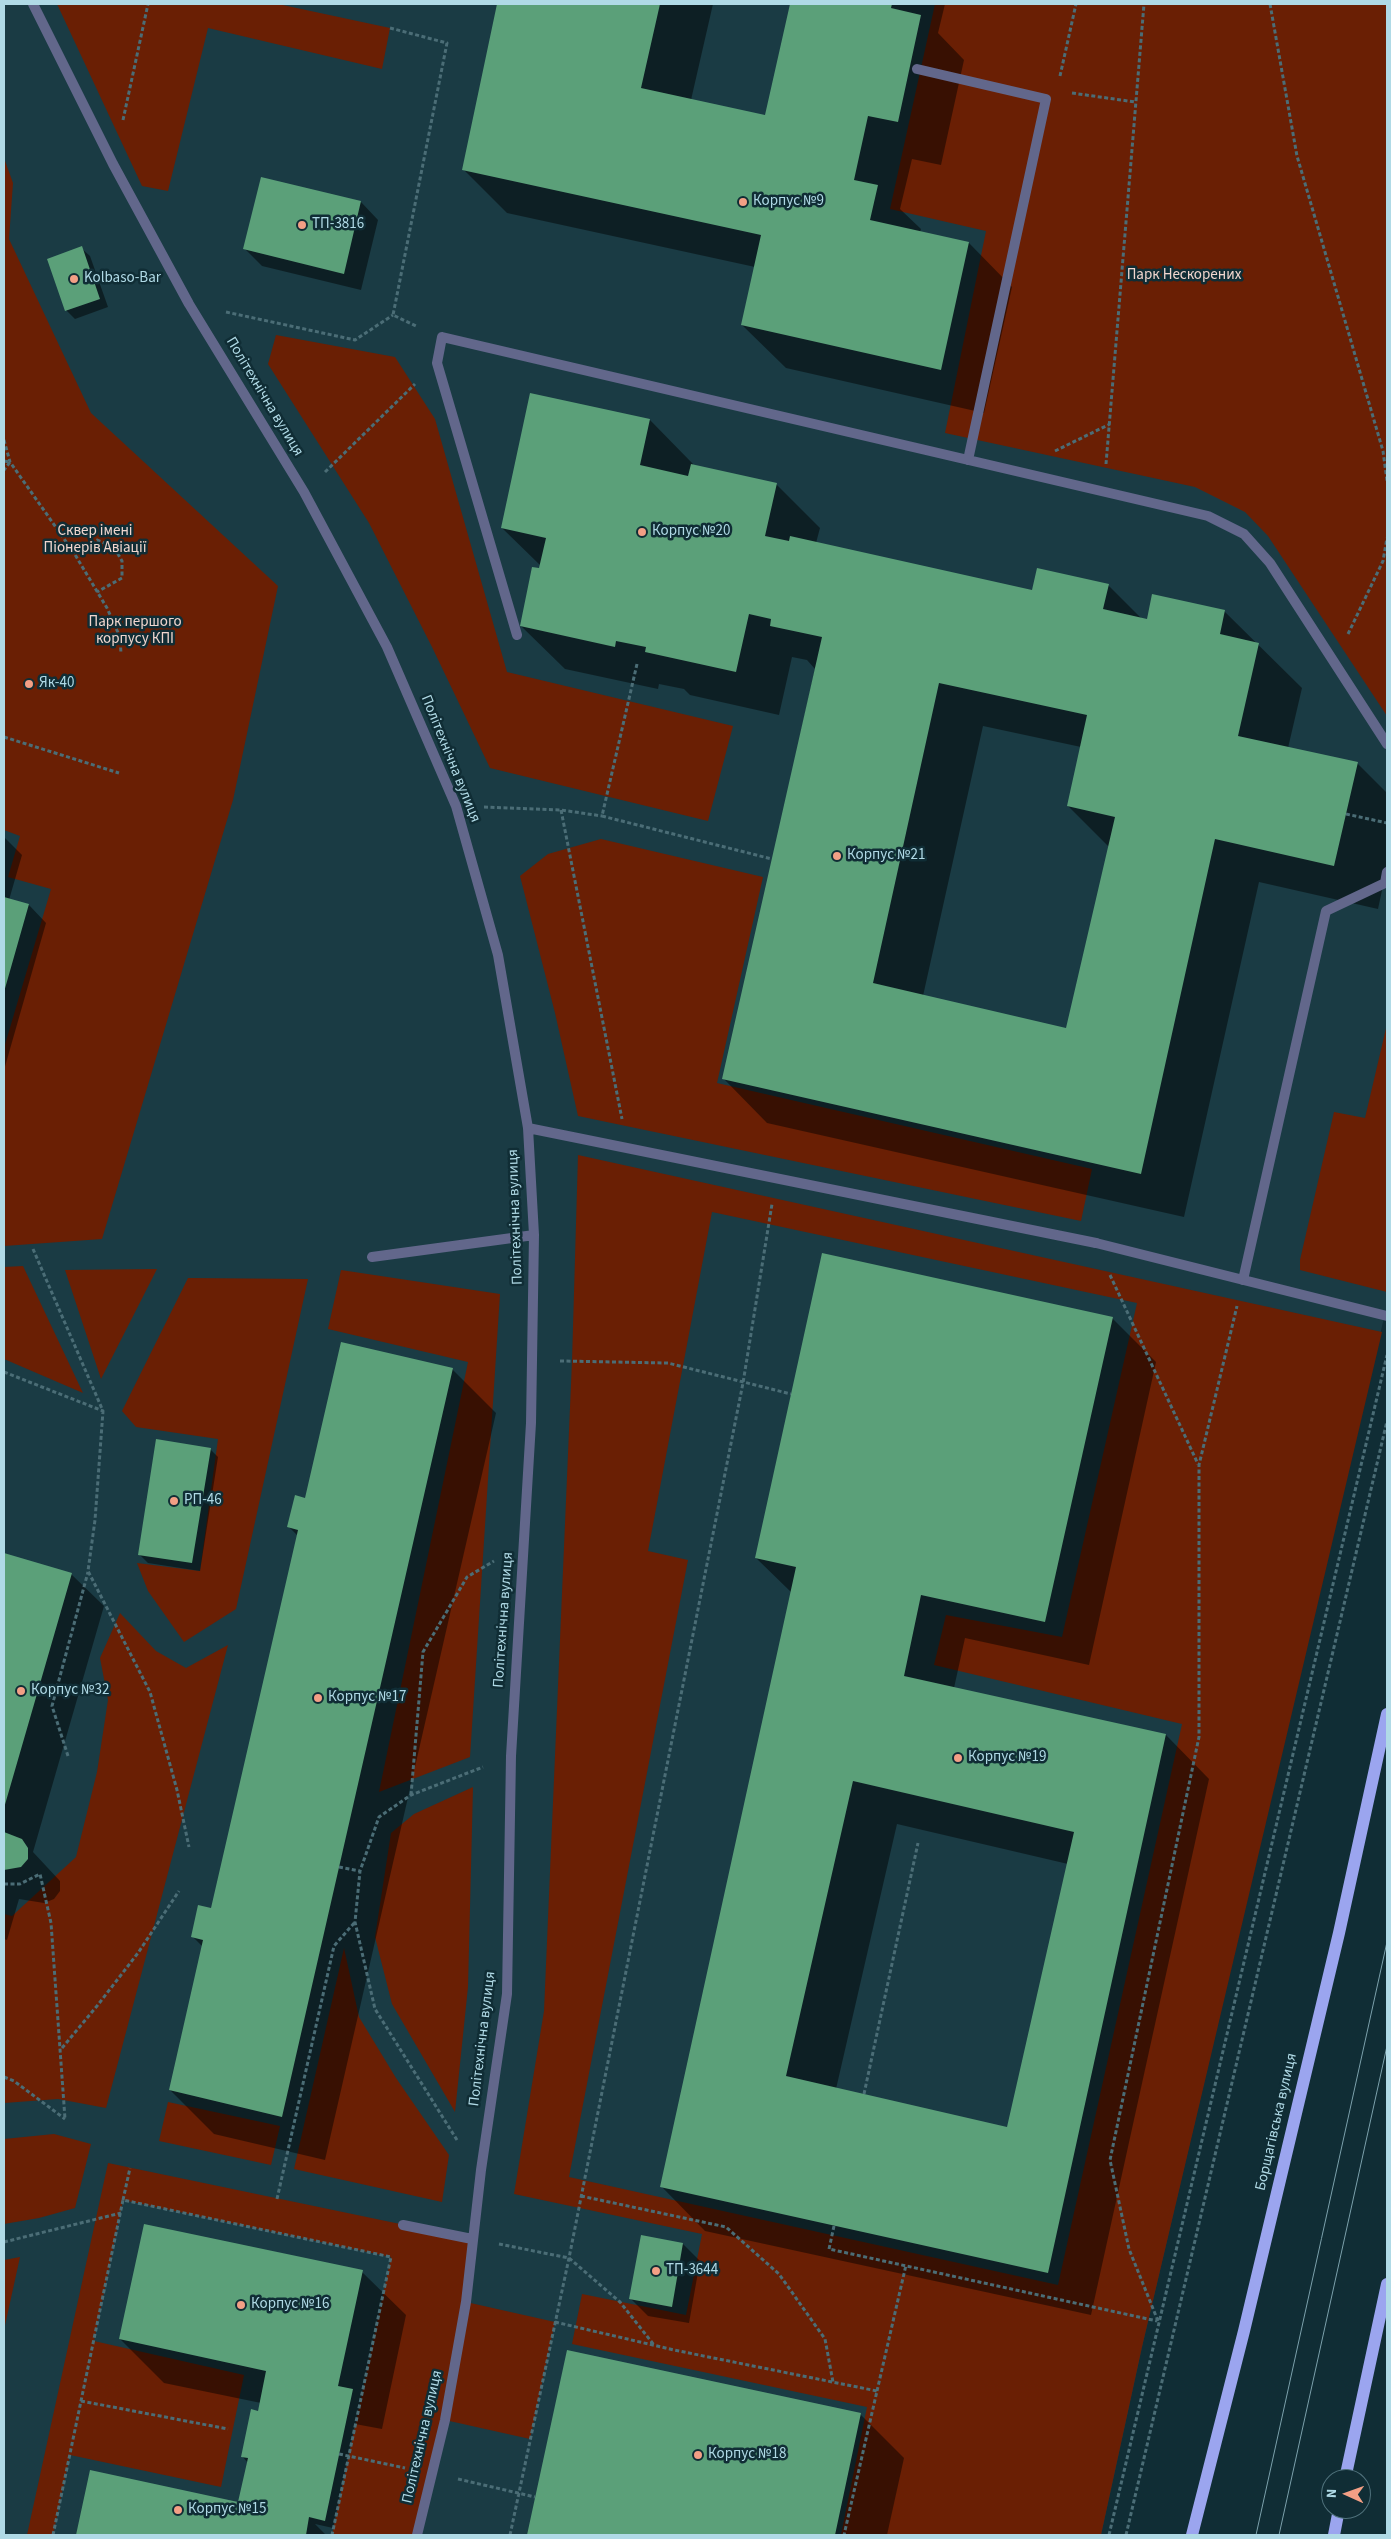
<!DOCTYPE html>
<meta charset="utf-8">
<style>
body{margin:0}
#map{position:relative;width:1391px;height:2539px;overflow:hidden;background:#102d35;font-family:"Source Sans 3",sans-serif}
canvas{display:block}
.frame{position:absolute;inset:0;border:5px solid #b0dae6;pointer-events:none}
.north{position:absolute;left:1321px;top:2469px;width:50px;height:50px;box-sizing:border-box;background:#102d35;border:1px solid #50727c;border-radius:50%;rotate:272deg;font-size:14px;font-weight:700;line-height:20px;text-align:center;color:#b0dae6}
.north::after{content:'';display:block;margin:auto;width:18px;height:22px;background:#f39f85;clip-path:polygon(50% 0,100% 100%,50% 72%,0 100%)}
</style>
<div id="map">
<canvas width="1391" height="2539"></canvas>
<div class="frame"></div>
<div class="north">N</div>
</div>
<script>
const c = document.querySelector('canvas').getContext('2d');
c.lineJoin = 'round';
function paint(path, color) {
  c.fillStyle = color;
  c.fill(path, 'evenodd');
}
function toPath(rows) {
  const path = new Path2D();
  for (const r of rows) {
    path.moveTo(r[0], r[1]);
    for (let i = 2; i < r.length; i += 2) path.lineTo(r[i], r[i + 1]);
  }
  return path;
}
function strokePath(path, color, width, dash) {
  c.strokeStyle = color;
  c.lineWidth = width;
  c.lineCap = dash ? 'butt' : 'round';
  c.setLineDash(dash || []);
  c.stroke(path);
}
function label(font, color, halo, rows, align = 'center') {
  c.font = font + ' "Source Sans 3",sans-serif';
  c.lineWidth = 5;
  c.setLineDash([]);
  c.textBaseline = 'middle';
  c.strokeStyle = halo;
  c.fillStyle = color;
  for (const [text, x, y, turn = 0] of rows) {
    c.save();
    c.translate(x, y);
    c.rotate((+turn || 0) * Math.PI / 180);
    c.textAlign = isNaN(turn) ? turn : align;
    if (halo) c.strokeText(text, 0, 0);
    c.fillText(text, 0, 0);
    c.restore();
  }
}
const built = toPath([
 [4,4,1387,4,1387,1305,1142,2347,1101,2535,4,2535]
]);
const green = toPath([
 [57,4,278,4,390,28,382,69,208,28,168,191,142,186],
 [935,4,1387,4,1387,716,1268,536,1245,512,1195,487,945,433,986,231,890,209],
 [4,158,13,183,9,239,91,413,278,586,233,800,102,1239,4,1246,4,1048,51,889,8,877,20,836,4,830],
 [276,335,395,357,435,419,507,672,733,726,708,821,490,768,432,647,369,523,268,364],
 [601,839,763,877,717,1083,1092,1169,1081,1221,578,1116,555,1013,520,876,548,854],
 [1387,1024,1387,1292,1300,1270,1300,1260,1334,1112,1365,1118],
 [578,1155,1382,1332,1142,2347,1101,2535,841,2535,867,2407,572,2344,582,2294,686,2315,702,2234,514,2194,544,2011,572,1361],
 [712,1212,1137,1303,1062,1637,946,1615,934,1665,1182,1724,1058,2285,569,2177,688,1560,648,1551],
 [23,1266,83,1393,4,1359,4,1267],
 [157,1269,101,1379,65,1270],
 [341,1270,500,1294,470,1757,379,1792,468,1362,328,1329],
 [188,1278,308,1279,236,1609,184,1642,148,1591,137,1563,200,1571,218,1439,136,1427,122,1411],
 [120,1613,156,1651,186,1668,228,1645,106,2108,58,2099,4,2103,4,1914,12,1916,76,1857,97,1772,108,1700,100,1658],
 [473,1787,468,1987,455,2112,392,2004,375,1937,391,1833,414,1814],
 [344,1948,359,2017,396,2078,449,2155,442,2202,294,2169],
 [168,2102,280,2126,271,2165,159,2141],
 [54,2134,91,2144,75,2208,39,2218,4,2224,4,2139],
 [108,2163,472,2239,466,2302,555,2322,530,2439,445,2420,417,2535,332,2535,391,2257,123,2200,94,2341,244,2375,221,2487,70,2455,53,2535,27,2535],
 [20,2257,4,2330,4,2260]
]);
const shadow = toPath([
 [499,4,713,4,691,100,766,117,791,4,945,4,938,33,964,60,941,165,912,159,900,209,921,229,920,232,969,243,1012,287,984,413,786,368,742,325,755,267,507,213,463,169],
 [361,202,378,220,361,290,262,266,245,249],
 [81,248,90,256,108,307,75,319,66,310],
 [650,420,693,464,693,466,776,484,820,528,816,543,1033,592,1108,585,1142,619,1148,620,1224,611,1302,688,1288,748,1357,763,1387,793,1387,867,1378,909,1259,882,1184,1217,767,1123,724,1079,815,669,807,660,792,657,779,715,690,695,684,689,659,684,658,689,565,669,521,626,541,566,502,528],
 [983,726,1081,747,1068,806,1109,847,1067,1029,923,996],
 [4,837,22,855,9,900,29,905,46,923,4,1070],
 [1112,1318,1156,1362,1089,1665,965,1638,954,1688,1166,1735,1209,1779,1091,2315,705,2231,662,2187,792,1593,756,1558],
 [897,1824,1068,1864,1008,2129,836,2089],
 [452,1369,496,1413,325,2160,214,2134,170,2090,203,1947,193,1937,212,1910,298,1536,289,1527,306,1499],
 [210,1449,218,1457,200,1571,148,1563,139,1554],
 [4,1554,71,1574,104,1606,33,1852,60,1881,60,1891,54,1899,44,1903,19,1899,7,1940,4,1939],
 [683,2244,700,2261,689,2323,648,2316,631,2299],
 [362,2272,406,2315,382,2429,355,2424,333,2528,315,2524,326,2535,77,2535,91,2472,239,2504,248,2463,242,2456,261,2403,164,2383,120,2339],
 [568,2351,860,2414,904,2458,887,2535,528,2535]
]);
const building = toPath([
 [497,4,660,4,641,88,765,115,790,4,892,4,891,8,921,15,898,122,868,116,854,180,878,185,870,220,969,242,941,370,741,325,761,235,462,170],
 [261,177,361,201,344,274,243,249],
 [82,246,100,299,65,311,47,259],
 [530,393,650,419,640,465,688,476,691,464,777,483,765,536,789,541,790,536,1032,590,1037,568,1109,584,1103,609,1147,619,1152,594,1225,610,1220,634,1259,643,1238,736,1358,762,1334,866,1215,839,1141,1174,722,1079,822,637,770,626,771,619,749,614,736,672,645,652,646,647,616,641,615,647,520,626,532,567,539,568,546,538,501,528],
 [939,683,1087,715,1067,806,1115,817,1066,1028,873,983],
 [4,897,29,904,4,992],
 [822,1253,1113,1317,1045,1622,921,1595,904,1676,1166,1734,1048,2273,660,2187,796,1567,755,1558],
 [853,1781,1074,1832,1007,2127,786,2076],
 [341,1342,453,1368,282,2117,169,2090,203,1940,191,1937,198,1905,211,1908,298,1530,287,1527,295,1495,305,1498],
 [156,1439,211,1448,192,1563,138,1555],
 [4,1553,72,1573,4,1808],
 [4,1832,22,1839,28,1848,28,1859,21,1867,4,1870],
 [144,2224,363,2270,338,2386,353,2389,325,2521,309,2517,306,2535,76,2535,90,2470,238,2502,248,2458,241,2457,251,2409,258,2411,266,2371,119,2339],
 [641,2235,683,2243,672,2307,629,2299],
 [567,2350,861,2413,835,2535,527,2535]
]);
const path = toPath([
 [1270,4,1297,156,1383,451,1387,481],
 [390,28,447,43,393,315,416,326],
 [1060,76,1076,4],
 [1072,93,1135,102],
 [123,120,148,4],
 [226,312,355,340,393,315],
 [4,440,10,462,74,553,107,608,120,637,121,654],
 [1055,451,1110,424],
 [4,461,10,462,4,470],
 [1106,464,1144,4],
 [325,472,415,384],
 [74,553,97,540,114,547,122,561,122,578,97,592],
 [1348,634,1383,561,1387,538],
 [637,664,602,816,772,859],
 [4,737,119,773],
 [484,807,561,810,602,816],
 [561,810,622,1119],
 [1346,814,1387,823],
 [33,1249,103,1411,95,1520,88,1571,150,1692,177,1790,189,1847],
 [1110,1275,1198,1464],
 [560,1361,668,1363,791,1394],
 [4,1372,103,1411],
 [68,1756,52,1706,88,1572],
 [411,1795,423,1652,467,1577,494,1561],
 [339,1867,360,1871],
 [4,1884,20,1884,40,1874,51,1923,65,2119],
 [62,2048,97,2006,138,1953,179,1891],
 [4,2077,14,2081,65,2119],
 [864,2094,918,1843],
 [457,2140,375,2009,355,1922,360,1871,379,1817,411,1795,483,1767],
 [581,2196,726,2227,779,2274,825,2339,833,2382],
 [277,2199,334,1946,355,1922],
 [123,2200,130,2168],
 [834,2226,829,2249,1157,2321],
 [4,2242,121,2213],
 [499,2244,569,2258,620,2302,654,2345],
 [1158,2321,1129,2249,1110,2160,1199,1737,1199,1465,1237,1306],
 [555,2322,674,2350,877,2391,844,2535],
 [877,2391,906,2265],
 [81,2401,228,2429],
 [339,2454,405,2468],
 [458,2479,535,2497],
 [53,2535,123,2200,391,2257,332,2535],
 [510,2535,569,2258,743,1383,772,1204],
 [1109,2535,1387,1355],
 [1126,2535,1387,1421]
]);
const service = toPath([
 [917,69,1046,99,968,460],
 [517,635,437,363,442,337,1208,516,1244,534,1270,563,1387,744],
 [1096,1243,1387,1316],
 [1243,1280,1326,911,1385,883,1387,872]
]);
const pedestrian = toPath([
 [33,4,113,164,189,304,304,492,387,647,456,806,498,955,528,1128,534,1235,531,1423,511,1756,507,1994,481,2170,466,2302,445,2420,417,2535],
 [528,1128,1096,1243],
 [372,1257,534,1235],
 [403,2225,472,2239]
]);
const primary = toPath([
 [1345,2479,1387,2284],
 [1192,2535,1244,2331,1339,1933,1387,1714],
 [1334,2535,1339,2509]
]);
const tram = toPath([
 [1256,2535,1387,1942],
 [1279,2535,1387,2046]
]);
const markers = [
 [743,202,5,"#f39f85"],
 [302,225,5,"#f39f85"],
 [74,279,5,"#f39f85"],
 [642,532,5,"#f39f85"],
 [29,684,5,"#f39f85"],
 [837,856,5,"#f39f85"],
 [174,1501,5,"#f39f85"],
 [21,1691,5,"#f39f85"],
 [318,1698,5,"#f39f85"],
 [958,1758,5,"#f39f85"],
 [656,2271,5,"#f39f85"],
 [241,2305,5,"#f39f85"],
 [698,2455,5,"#f39f85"],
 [178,2510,5,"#f39f85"]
];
const poiNames = [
 ["Корпус №9",753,202],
 ["ТП-3816",312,225],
 ["Kolbaso-Bar",84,279],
 ["Корпус №20",652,532],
 ["Як-40",39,684],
 ["Корпус №21",847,856],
 ["РП-46",184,1501],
 ["Корпус №32",31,1691],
 ["Корпус №17",328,1698],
 ["Корпус №19",968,1758],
 ["ТП-3644",666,2271],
 ["Корпус №16",251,2305],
 ["Корпус №18",708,2455],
 ["Корпус №15",188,2510]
];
const parkNames = [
 ["Парк Нескорених",1184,276],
 ["Сквер імені",95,532],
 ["Піонерів Авіації",95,549],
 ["Парк першого",135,623],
 ["корпусу КПІ",135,640]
];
const streetNames = [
 ["Політехнічна вулиця",264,397,59],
 ["Політехнічна вулиця",450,759,68],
 ["Політехнічна вулиця",516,1217,-92],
 ["Політехнічна вулиця",504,1620,-86],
 ["Політехнічна вулиця",483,2039,-83],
 ["Борщагівська вулиця",1277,2122,-77],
 ["Політехнічна вулиця",423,2437,-77]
];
paint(built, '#1a3b44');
paint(green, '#6a1f04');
paint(shadow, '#0007');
paint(building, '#5ba079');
strokePath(path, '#4b6d76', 3, [4, 2.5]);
strokePath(service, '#62678b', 10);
strokePath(pedestrian, '#62678b', 10);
strokePath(primary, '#9ba5ef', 12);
strokePath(tram, '#7ca1ac', 1);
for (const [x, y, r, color] of markers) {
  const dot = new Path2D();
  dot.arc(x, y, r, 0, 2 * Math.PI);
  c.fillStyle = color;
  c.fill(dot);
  strokePath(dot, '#102d35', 2);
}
label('15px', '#b0dae6', '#102d35', poiNames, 'left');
label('15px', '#f1d6ce', '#102d35', parkNames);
label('15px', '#b0dae6', '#102d35', streetNames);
</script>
